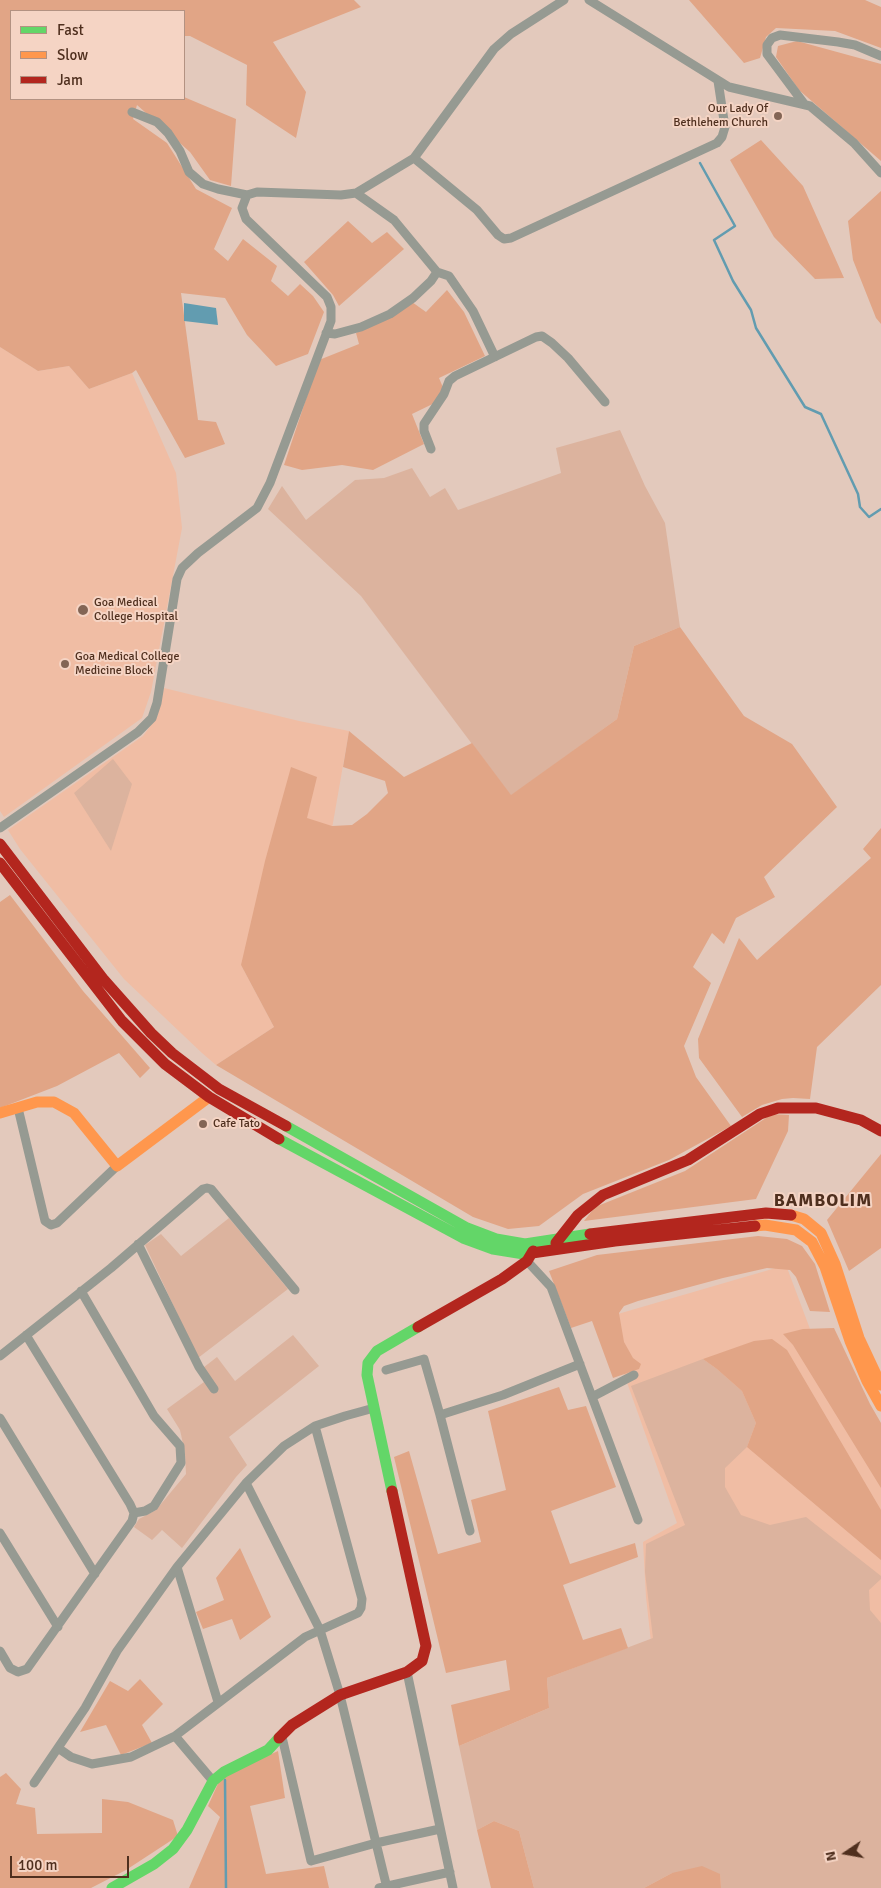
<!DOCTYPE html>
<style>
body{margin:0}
#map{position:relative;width:881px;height:1888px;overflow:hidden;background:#e3c9bc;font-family:Signika,sans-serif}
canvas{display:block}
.legend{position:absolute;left:10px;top:10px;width:175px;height:90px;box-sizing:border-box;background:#f5d4c4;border:1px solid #b39282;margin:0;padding:6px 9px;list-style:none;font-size:15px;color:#4f2f1e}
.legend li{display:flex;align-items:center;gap:10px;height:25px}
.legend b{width:25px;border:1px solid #b39282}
.north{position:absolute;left:821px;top:1828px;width:50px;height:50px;-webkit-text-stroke:4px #f5d4c4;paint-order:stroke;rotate:258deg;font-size:14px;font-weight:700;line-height:20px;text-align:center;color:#4f2f1e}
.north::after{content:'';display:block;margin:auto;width:18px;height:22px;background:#4f2f1e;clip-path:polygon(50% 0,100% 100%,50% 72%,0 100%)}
.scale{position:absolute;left:10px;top:1856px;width:119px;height:22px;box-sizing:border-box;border:2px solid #4f2f1e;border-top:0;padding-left:6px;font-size:15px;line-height:18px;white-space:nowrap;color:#4f2f1e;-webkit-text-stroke:4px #f5d4c4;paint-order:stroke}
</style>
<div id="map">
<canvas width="881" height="1888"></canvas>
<ul class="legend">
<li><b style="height:6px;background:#63d668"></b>Fast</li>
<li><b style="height:6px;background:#ff974d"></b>Slow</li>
<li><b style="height:6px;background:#b3261e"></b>Jam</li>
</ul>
<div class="north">N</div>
<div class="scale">100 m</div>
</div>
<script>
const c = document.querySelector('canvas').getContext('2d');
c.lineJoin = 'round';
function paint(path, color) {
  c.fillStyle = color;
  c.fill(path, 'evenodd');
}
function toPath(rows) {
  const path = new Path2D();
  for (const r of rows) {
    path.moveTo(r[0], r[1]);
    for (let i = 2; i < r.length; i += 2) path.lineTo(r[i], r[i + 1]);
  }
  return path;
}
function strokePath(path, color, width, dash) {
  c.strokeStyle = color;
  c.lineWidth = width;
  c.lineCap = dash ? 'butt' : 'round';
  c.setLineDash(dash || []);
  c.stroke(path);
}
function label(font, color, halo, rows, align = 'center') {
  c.font = font + ' Signika,sans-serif';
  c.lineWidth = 4;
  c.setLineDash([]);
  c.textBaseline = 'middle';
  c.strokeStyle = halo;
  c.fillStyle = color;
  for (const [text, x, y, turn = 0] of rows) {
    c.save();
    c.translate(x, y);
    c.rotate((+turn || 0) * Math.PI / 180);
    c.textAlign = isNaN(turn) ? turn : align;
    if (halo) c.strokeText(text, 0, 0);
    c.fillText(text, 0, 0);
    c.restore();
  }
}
const built = toPath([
 [0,347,38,371,69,366,89,389,132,373,176,473,182,528,151,692,142,718,4,817,0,811],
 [164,688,299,721,349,731,330,840,241,965,274,1027,216,1065,202,1053,124,979,20,849,8,830,143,736,157,717],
 [786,1265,813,1337,881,1462,881,1888,690,1888,673,1840,646,1597,643,1542,677,1523,624,1374,611,1316]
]);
const green = toPath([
 [620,430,645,486,665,523,680,627,634,646,617,719,511,796,361,596,268,509,282,486,306,520,355,480,384,478,412,468,430,497,445,488,458,510,561,473,556,448],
 [113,759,132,784,111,851,74,793],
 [229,1218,288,1289,198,1358,145,1245,161,1234,181,1256],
 [293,1335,319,1366,229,1437,247,1465,236,1477,182,1548,162,1530,152,1540,134,1527,139,1519,156,1510,186,1474,185,1453,180,1430,167,1409,204,1382,199,1371,217,1357,235,1381],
 [703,1359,717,1369,742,1391,756,1423,747,1447,725,1468,725,1487,741,1515,770,1525,806,1517,881,1576,881,1579,869,1590,870,1610,881,1623,881,1888,721,1888,720,1874,672,1873,644,1888,534,1888,519,1831,494,1821,477,1830,459,1746,549,1708,547,1678,653,1638,645,1572,646,1544,685,1525,631,1386]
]);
const forest = toPath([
 [0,0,354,0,361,7,273,42,306,92,296,138,246,105,247,65,190,36,184,36,184,11,11,11,11,99,184,99,184,97,236,119,231,186,210,180,190,152,137,105,133,119,167,143,196,189,232,208,214,249,228,261,243,239,277,266,271,281,288,296,300,284,313,296,324,312,308,354,276,366,247,335,225,298,181,293,198,420,216,422,225,444,185,458,136,370,132,373,89,389,69,366,38,371,0,347],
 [689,0,865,0,881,7,881,48,835,31,776,28,766,37,760,58,744,63],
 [797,41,881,64,881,161,799,90,776,57,778,46],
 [761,140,803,186,844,278,815,279,774,237,730,160],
 [881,191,881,324,876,318,853,260,848,221],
 [348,221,372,243,387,232,404,249,339,306,333,295,304,262],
 [447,290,464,312,485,356,439,378,447,397,412,414,424,444,373,470,342,465,302,470,284,465,319,360,359,344,356,333,412,302,426,312],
 [680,627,744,716,792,744,837,807,764,877,775,897,736,918,724,944,712,933,693,967,711,983,684,1046,696,1077,731,1126,669,1160,583,1194,539,1226,508,1229,473,1217,216,1065,274,1027,241,965,265,861,291,767,317,777,307,818,332,826,352,825,367,814,388,793,385,781,343,767,349,731,404,777,472,743,511,795,617,719,634,646],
 [881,828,881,985,817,1047,810,1099,793,1098,782,1099,762,1105,742,1117,699,1058,698,1039,739,938,757,960,871,858,863,849],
 [10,895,83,991,150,1068,140,1078,119,1053,57,1086,0,1108,0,902],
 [772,1114,789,1115,788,1131,756,1199,584,1221,595,1207,685,1171],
 [881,1154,881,1248,849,1271,827,1220],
 [758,1236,787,1239,802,1246,815,1264,830,1312,810,1311,796,1277,790,1270,767,1268,723,1278,638,1301,624,1306,619,1313,624,1342,633,1358,641,1364,639,1369,613,1378,592,1321,571,1328,549,1271,597,1255],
 [834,1328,870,1404,881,1423,881,1488,793,1345,783,1334,803,1329],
 [772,1339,787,1350,881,1510,881,1560,747,1447,756,1423,742,1391,717,1369,703,1359,754,1341],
 [559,1387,568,1410,586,1406,616,1487,551,1511,570,1564,635,1543,638,1557,563,1585,583,1640,621,1628,628,1648,547,1678,549,1708,459,1746,451,1705,510,1690,506,1660,446,1673,394,1457,409,1451,438,1554,481,1542,471,1500,506,1490,488,1411],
 [240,1548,271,1617,240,1640,232,1619,203,1629,196,1612,224,1600,216,1578],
 [140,1679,163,1704,142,1725,152,1743,121,1755,106,1725,80,1732,110,1681,128,1691],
 [278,1751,285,1798,250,1806,266,1874,324,1866,329,1888,189,1888,220,1817,208,1806,221,1777],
 [6,1773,21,1789,16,1804,35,1808,37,1834,102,1833,102,1799,128,1802,173,1820,178,1836,126,1870,91,1888,0,1888,0,1777],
 [494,1821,519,1831,534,1888,491,1888,477,1830],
 [702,1866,720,1874,721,1888,644,1888,672,1873]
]);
const water = toPath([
 [184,303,216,308,218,325,184,321]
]);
const stream = toPath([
 [700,163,735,226,714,240,733,281,751,310,756,328,805,407,821,414,858,494,860,507,869,517,881,509],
 [225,1780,226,1888]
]);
const street = toPath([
 [589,0,729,87,810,106,854,143,881,173],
 [805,105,767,54,767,45,772,38,780,35,838,42,855,45,881,56],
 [132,112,157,122,168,133,180,151,189,172,203,184,218,189,247,195,257,192,341,195,356,193,414,158,494,49,511,34,564,0],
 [414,158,477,210,498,235,504,239,511,238,717,143,722,137,725,127,718,81],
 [437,272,449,276,473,311,495,357],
 [326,333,335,334,361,327,390,314,413,298,431,281,437,272,394,220,356,193],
 [431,449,424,431,424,424,444,394,449,381,455,376,536,337,542,336,552,343,568,358,605,402],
 [0,828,138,732,152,718,157,703,177,579,182,568,198,553,257,508,270,483,331,321,331,307,327,297,246,219,242,208,247,195],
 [18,1108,45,1221,51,1225,57,1223,117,1166],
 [138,1244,199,1367,214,1389],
 [527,1261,551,1287,638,1520],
 [81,1291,154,1416,180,1446,181,1463,154,1506,145,1511,134,1513],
 [0,1356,111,1268,203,1189,207,1188,211,1189,295,1290],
 [386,1370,424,1359,440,1415],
 [592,1397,634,1375],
 [0,1418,95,1574],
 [246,1483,320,1630,340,1695,387,1888],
 [470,1531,440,1415,503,1395,580,1364],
 [0,1533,58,1627],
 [177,1567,218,1702],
 [0,1651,10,1668,18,1672,27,1669,132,1521,134,1513,130,1504,26,1335],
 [407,1672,453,1888],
 [175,1736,213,1781],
 [282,1737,311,1861,376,1843,440,1829],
 [58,1748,71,1757,92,1764,131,1757,175,1736,305,1637,358,1613,361,1608,362,1599,315,1426],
 [34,1783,85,1708,117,1651,177,1567,246,1483,284,1446,315,1426,345,1416,374,1408],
 [379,1888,450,1872]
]);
const fast = toPath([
 [286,1126,467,1228,496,1239,525,1244,590,1234],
 [279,1139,463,1238,493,1249,524,1254,532,1253],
 [392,1491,367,1375,368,1363,377,1351,418,1327],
 [112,1888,154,1864,173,1849,187,1830,213,1781,224,1772,268,1750,279,1738]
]);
const slow = toPath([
 [0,1113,37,1102,54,1102,74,1113,117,1166,209,1097],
 [791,1215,804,1219,821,1233,835,1264,859,1338,881,1385],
 [755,1226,765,1225,796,1230,812,1242,825,1267,850,1341,867,1381,881,1406]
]);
const jam = toPath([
 [0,844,104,980,151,1033,172,1053,219,1089,286,1126],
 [0,863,122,1021,165,1064,209,1097,279,1139],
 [590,1234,766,1213,791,1215],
 [556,1243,578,1215,603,1195,688,1160,760,1114,778,1108,816,1108,861,1120,881,1131],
 [532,1253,615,1241,755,1226],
 [418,1327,502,1279,527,1261,533,1251],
 [279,1738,292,1725,340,1695,407,1672,422,1661,426,1646,392,1491]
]);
const markers = [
 [778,116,5,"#836555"],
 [83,610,6,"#836555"],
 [65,664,5,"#836555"],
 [203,1124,5,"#836555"]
];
const poiNames = [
 ["Our Lady Of",768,109,"right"],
 ["Bethlehem Church",768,123,"right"],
 ["Goa Medical",94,603],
 ["College Hospital",94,617],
 ["Goa Medical College",75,657],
 ["Medicine Block",75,671],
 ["Cafe Tato",213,1124]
];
const districtNames = [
 ["BAMBOLIM",823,1201]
];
paint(built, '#f0bda4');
paint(green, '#dcb39e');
paint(forest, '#e1a586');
paint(water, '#629cb0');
strokePath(stream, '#629cb0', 2.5);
strokePath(street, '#969a92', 9);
strokePath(fast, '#63d668', 11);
strokePath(slow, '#ff974d', 11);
strokePath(jam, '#b3261e', 11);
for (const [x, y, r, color] of markers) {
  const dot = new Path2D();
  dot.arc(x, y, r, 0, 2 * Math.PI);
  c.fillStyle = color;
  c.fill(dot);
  strokePath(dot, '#f5d4c4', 2);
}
label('12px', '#4f2f1e', '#f5d4c4', poiNames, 'left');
c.letterSpacing = '1px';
label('bold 18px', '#4f2f1e', '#f5d4c4', districtNames);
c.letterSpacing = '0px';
</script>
